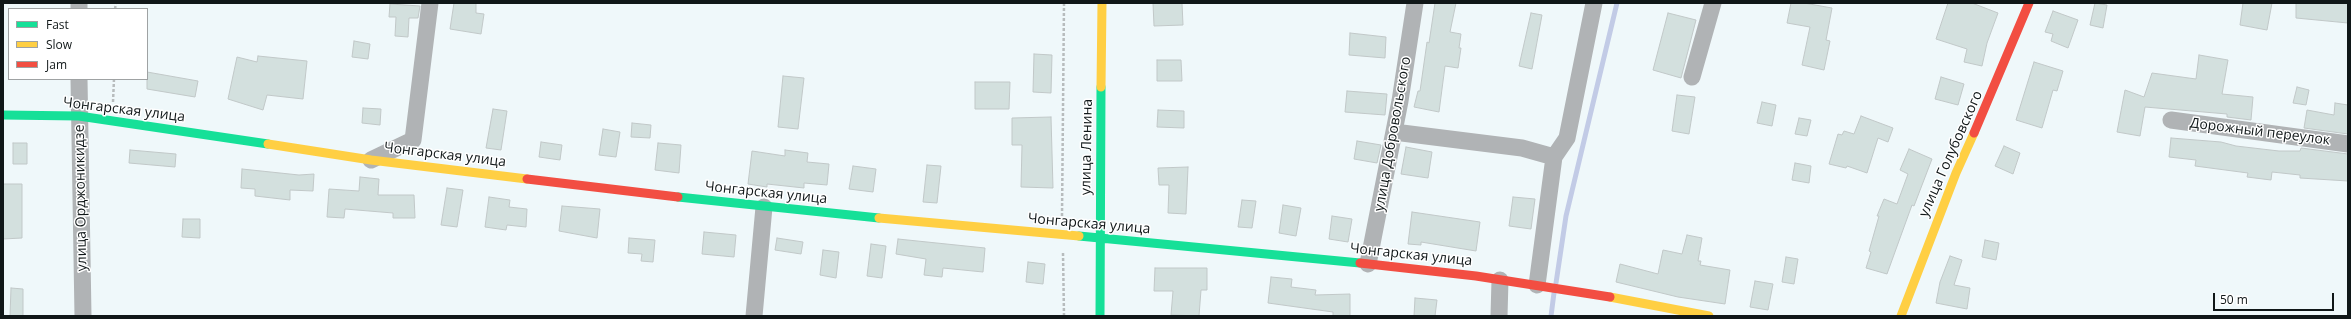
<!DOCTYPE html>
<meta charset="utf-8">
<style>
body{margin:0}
#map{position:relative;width:2351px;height:319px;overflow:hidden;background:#eff8fa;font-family:"Open Sans",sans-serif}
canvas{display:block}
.frame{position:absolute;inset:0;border:4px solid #101718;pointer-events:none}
.legend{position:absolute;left:8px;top:8px;width:140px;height:72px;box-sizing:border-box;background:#fff;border:1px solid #9fa2a3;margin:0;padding:5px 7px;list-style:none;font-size:12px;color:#101718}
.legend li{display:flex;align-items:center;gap:8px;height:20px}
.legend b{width:20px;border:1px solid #9fa2a3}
.scale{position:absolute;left:2213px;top:293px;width:121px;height:18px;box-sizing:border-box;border:2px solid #101718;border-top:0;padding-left:5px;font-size:12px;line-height:14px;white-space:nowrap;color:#101718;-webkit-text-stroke:3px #fff;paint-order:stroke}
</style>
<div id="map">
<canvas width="2351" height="319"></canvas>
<div class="frame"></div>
<ul class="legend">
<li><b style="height:5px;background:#16e098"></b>Fast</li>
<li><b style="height:5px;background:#ffcf43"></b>Slow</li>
<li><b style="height:5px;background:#f24e42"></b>Jam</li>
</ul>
<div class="scale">50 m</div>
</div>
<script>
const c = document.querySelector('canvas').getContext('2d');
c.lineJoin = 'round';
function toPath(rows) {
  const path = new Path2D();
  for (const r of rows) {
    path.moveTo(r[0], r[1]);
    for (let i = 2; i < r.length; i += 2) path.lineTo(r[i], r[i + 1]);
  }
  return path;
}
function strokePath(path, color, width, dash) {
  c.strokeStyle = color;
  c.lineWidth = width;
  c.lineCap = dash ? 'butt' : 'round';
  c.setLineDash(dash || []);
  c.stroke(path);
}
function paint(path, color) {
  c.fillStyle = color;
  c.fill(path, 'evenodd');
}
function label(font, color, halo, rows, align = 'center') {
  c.font = font + ' "Open Sans",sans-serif';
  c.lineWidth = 3;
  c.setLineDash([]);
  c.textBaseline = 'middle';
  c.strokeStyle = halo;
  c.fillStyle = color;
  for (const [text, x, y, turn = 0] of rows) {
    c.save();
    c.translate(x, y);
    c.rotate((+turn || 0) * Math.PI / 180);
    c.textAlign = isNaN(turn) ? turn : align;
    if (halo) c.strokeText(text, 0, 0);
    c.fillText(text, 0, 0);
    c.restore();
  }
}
const stream = toPath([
 [1556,283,1566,216,1617,3],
 [1551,316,1554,293]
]);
const building = toPath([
 [454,3,476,3,476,13,484,14,481,34,450,29,454,3],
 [1153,3,1182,3,1183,25,1154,26,1153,3],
 [1435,3,1456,3,1450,32,1461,34,1459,48,1461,48,1458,68,1445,66,1439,112,1414,107,1418,91,1420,91,1427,42,1429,43,1435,3],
 [1791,3,1804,3,1832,8,1826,40,1830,41,1824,70,1802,65,1810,27,1787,23,1791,3],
 [1948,3,1972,3,1998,13,1987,43,1982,66,1964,62,1967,49,1936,39,1948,3],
 [2095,3,2107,5,2103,28,2090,25,2095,3],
 [2243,3,2272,3,2267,30,2240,25,2243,3],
 [2296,3,2348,3,2348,23,2296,18,2296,3],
 [390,4,420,6,418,18,409,18,408,37,395,36,396,17,389,17,390,4],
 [2053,11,2078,20,2068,48,2051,41,2053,34,2045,32,2053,11],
 [1531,13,1542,15,1532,69,1519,66,1531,13],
 [1668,13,1696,20,1681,78,1653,70,1668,13],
 [1350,33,1386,37,1385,58,1349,55,1350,33],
 [354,41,370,44,368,59,352,57,354,41],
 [1034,54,1052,55,1051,93,1033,92,1034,54],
 [2199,55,2228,60,2222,94,2253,97,2251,120,2227,117,2227,114,2145,107,2140,136,2117,132,2125,90,2144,97,2152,73,2196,79,2199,55],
 [258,56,307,61,303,99,267,95,263,110,228,99,237,57,257,62,258,56],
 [1157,60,1181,60,1182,81,1157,81,1157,60],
 [2034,62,2063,71,2057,91,2053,90,2042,128,2016,120,2034,62],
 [147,72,198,81,195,97,147,89,147,72],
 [783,76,804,78,798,129,778,127,783,76],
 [1941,77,1964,84,1958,105,1935,99,1941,77],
 [975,82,1010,82,1009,109,975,109,975,82],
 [2297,87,2309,90,2306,105,2293,103,2297,87],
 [1347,91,1387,94,1385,115,1345,112,1347,91],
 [1677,95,1695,97,1689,134,1672,131,1677,95],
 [1762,102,1776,105,1772,126,1757,123,1762,102],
 [2335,103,2348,105,2348,134,2304,128,2307,110,2334,115,2335,103],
 [363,108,381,109,380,125,362,123,363,108],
 [493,109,507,111,501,150,486,148,493,109],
 [1158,110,1184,111,1184,128,1157,127,1158,110],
 [1861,116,1893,128,1888,142,1878,138,1867,173,1847,166,1846,168,1829,164,1838,134,1842,135,1844,131,1854,134,1861,116],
 [1051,117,1053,188,1021,187,1022,145,1012,145,1012,118,1051,117],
 [1799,118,1811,120,1807,136,1795,134,1799,118],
 [632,123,651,125,650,138,631,137,632,123],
 [603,129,620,132,616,157,599,155,603,129],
 [2171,138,2221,142,2236,146,2279,151,2300,151,2301,148,2348,154,2348,181,2300,178,2300,175,2272,172,2271,180,2247,177,2248,173,2195,166,2196,160,2169,157,2171,138],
 [1357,141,1381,145,1377,163,1354,159,1357,141],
 [541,142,562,145,560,160,539,157,541,142],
 [13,143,27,143,27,164,13,164,13,143],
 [658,143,681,145,679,173,655,170,658,143],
 [2004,146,2020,153,2013,174,1995,166,2004,146],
 [1406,147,1432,152,1428,178,1401,174,1406,147],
 [1909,149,1932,159,1914,206,1912,205,1887,274,1866,268,1871,252,1869,251,1879,216,1877,216,1884,199,1897,204,1908,174,1900,170,1909,149],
 [130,150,176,154,175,167,129,163,130,150],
 [785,150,808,153,807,162,829,164,827,185,804,183,804,188,767,184,767,187,748,184,752,151,785,156,785,150],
 [1795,163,1811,166,1809,183,1792,180,1795,163],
 [927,165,941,166,937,203,923,202,927,165],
 [853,166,876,169,873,192,849,189,853,166],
 [1188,167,1186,214,1168,213,1169,185,1159,185,1158,168,1188,167],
 [242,169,299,175,314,174,313,191,290,190,290,200,255,196,255,189,241,188,242,169],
 [360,177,379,179,378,195,414,195,415,218,393,218,393,213,345,209,344,218,327,217,329,189,359,191,360,177],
 [3,184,22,184,22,238,3,239,3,184],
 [447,188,463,190,457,227,441,225,447,188],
 [489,197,510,200,509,207,527,209,526,227,507,225,506,230,485,227,489,197],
 [1513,197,1535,199,1531,229,1509,226,1513,197],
 [1242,200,1256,201,1252,228,1238,227,1242,200],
 [1283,205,1301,208,1296,236,1279,233,1283,205],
 [562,206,600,209,597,238,559,231,562,206],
 [1412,212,1480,222,1476,251,1421,242,1421,245,1408,244,1412,212],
 [1332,216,1352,219,1348,242,1329,239,1332,216],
 [183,219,200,219,200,238,182,237,183,219],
 [704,232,736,235,734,257,702,254,704,232],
 [1687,235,1702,238,1698,261,1701,261,1700,265,1730,270,1725,304,1678,297,1616,282,1620,264,1658,274,1663,250,1682,254,1687,235],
 [629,238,655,240,653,262,641,261,642,254,628,253,629,238],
 [777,238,803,242,801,254,775,250,777,238],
 [898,239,985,248,983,272,943,268,942,277,924,275,926,259,896,254,898,239],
 [1985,240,1999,243,1996,260,1982,257,1985,240],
 [871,244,886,246,882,278,867,276,871,244],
 [823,250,839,252,836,278,820,275,823,250],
 [1950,256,1962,260,1954,285,1970,288,1967,309,1936,303,1940,282,1950,256],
 [1786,257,1798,259,1794,284,1782,282,1786,257],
 [1028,262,1045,264,1043,284,1026,282,1028,262],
 [1155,268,1207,268,1207,290,1201,290,1199,316,1171,315,1173,291,1154,291,1155,268],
 [1271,277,1292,279,1291,287,1316,290,1315,295,1350,294,1350,316,1333,316,1333,312,1268,303,1271,277],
 [1755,281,1773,284,1768,310,1750,307,1755,281],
 [11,288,23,289,23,316,10,316,11,288],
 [1415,298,1437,300,1435,316,1414,316,1415,298]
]);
const path = toPath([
 [115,9,116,3],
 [113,102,114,79],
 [1062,216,1064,3],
 [1063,253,1064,316]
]);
const street = toPath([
 [79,9,79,3],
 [1692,77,1713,3],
 [79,79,83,316],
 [2171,120,2348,144],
 [1394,132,1522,148,1554,157,1537,285],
 [1554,157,1567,138,1594,3],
 [371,160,413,140,430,3],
 [1368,264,1400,101,1415,3],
 [754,316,764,207],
 [1499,316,1500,280]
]);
const fast = toPath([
 [3,115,79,116,268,144],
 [678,197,879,218],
 [1079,236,1360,263],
 [1100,316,1101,87]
]);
const slow = toPath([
 [1101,87,1102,3],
 [268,144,371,160,527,179],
 [879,218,1079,236],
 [1610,297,1709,316],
 [1901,316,1956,173,1974,133]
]);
const jam = toPath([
 [1974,133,2029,3],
 [527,179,678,197],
 [1360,263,1476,276,1610,297]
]);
const streetNames = [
 ["Чонгарская улица",124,110,7],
 ["Дорожный переулок",2260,132,7],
 ["улица Добровольского",1393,134,-80],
 ["улица Ленина",1087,147,-89],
 ["улица Голубовского",1951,154,-66],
 ["Чонгарская улица",445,155,7],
 ["Чонгарская улица",766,193,6],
 ["улица Орджоникидзе",81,198,-91],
 ["Чонгарская улица",1089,224,5],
 ["Чонгарская улица",1411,255,6]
];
strokePath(stream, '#c2cbe6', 5);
paint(building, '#d3e0de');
strokePath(building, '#c1c8c8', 1);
strokePath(path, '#b7bcbd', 2.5, [3, 2]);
strokePath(street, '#b0b3b5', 17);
strokePath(fast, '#16e098', 9);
strokePath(slow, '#ffcf43', 9);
strokePath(jam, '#f24e42', 9);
label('14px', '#101718', '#fff', streetNames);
</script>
